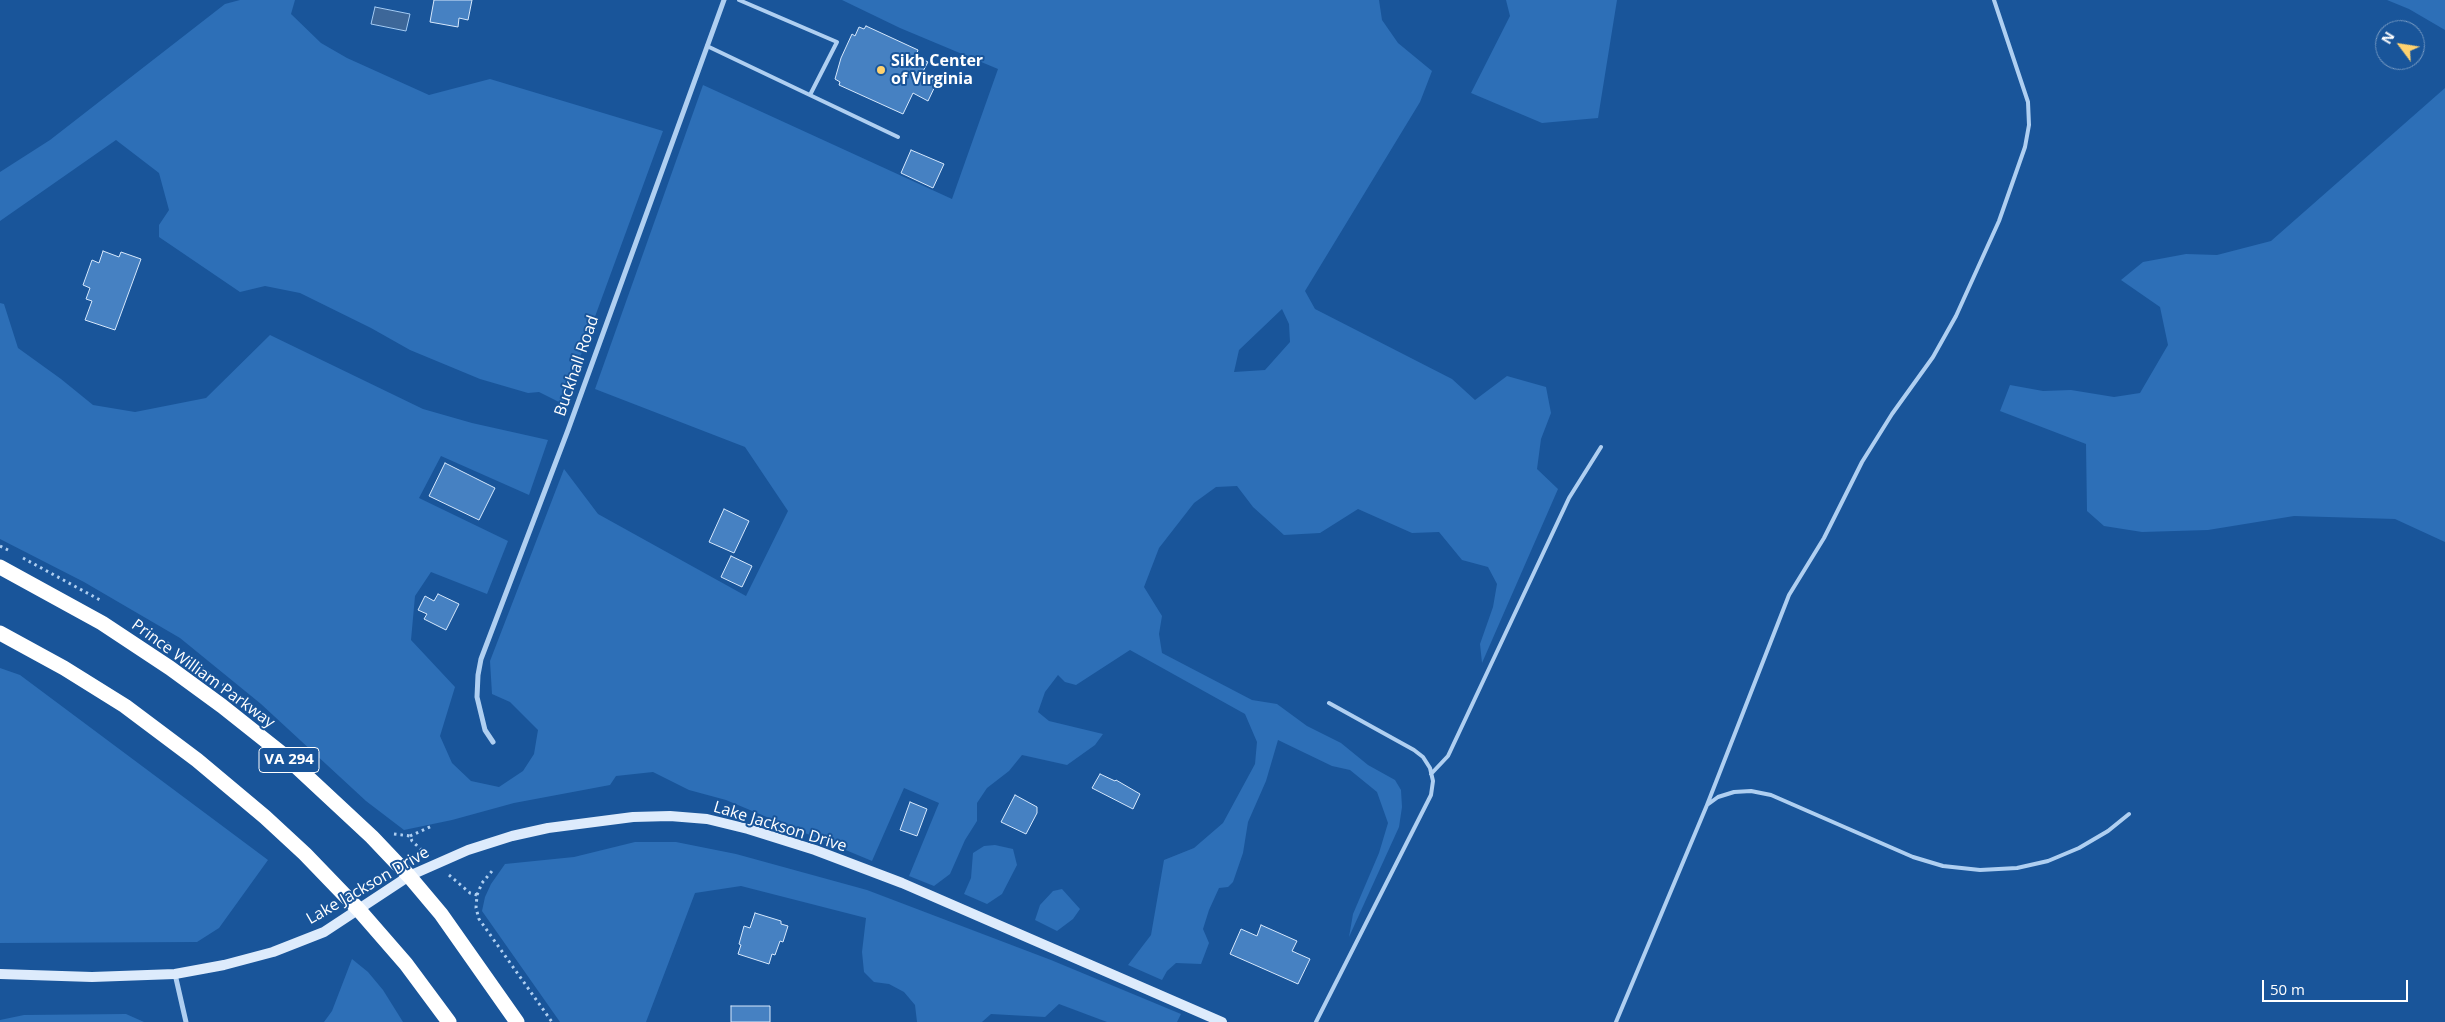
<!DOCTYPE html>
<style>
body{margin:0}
#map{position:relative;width:2445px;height:1022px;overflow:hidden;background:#19559a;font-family:"Open Sans",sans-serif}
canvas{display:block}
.north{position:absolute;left:2375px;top:20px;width:50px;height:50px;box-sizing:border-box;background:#19559a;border:1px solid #7599c2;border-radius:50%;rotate:301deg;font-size:14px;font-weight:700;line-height:20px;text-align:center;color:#fff}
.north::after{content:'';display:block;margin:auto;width:18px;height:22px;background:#ffd26f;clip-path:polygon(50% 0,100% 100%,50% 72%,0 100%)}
.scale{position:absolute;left:2262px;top:980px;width:146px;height:22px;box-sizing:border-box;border:2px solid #fff;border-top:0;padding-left:6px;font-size:15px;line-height:18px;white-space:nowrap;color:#fff;-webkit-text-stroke:4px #19559a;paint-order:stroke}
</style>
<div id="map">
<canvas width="2445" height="1022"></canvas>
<div class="north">N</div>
<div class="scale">50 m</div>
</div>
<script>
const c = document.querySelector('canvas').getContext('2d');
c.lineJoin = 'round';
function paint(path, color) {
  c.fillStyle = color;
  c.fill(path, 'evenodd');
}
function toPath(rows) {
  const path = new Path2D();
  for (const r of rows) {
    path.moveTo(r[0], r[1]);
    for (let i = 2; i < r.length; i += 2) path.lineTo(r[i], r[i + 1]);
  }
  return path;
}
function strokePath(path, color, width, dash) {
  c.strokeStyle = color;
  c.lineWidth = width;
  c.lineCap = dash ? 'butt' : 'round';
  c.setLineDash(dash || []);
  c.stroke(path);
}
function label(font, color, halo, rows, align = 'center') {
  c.font = font + ' "Open Sans",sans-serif';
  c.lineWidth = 4;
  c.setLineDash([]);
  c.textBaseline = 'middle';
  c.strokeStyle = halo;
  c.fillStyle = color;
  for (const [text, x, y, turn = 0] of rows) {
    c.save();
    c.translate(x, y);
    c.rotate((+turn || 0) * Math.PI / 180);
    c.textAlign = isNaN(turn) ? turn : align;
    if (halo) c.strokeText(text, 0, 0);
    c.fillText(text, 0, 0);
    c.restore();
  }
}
const green = toPath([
 [240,0,295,0,291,14,321,43,347,58,429,95,490,79,663,131,563,404,539,392,528,393,480,379,410,350,371,328,300,293,265,286,240,292,159,237,159,225,169,210,159,173,116,140,0,221,0,172,50,140,225,4],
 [842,0,1379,0,1382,20,1398,43,1432,71,1420,102,1305,291,1315,309,1452,379,1475,400,1507,376,1546,387,1551,413,1541,439,1537,469,1558,489,1482,663,1480,644,1493,607,1497,584,1488,567,1462,560,1439,532,1412,533,1358,509,1320,533,1284,535,1253,507,1237,486,1216,487,1194,503,1159,548,1144,587,1162,616,1159,634,1162,653,1252,700,1277,704,1307,726,1341,743,1368,765,1395,780,1401,790,1402,807,1399,827,1349,937,1353,914,1379,853,1388,823,1377,792,1350,770,1332,766,1278,740,1266,781,1248,822,1243,853,1233,882,1228,887,1219,888,1209,910,1203,929,1209,943,1201,964,1176,963,1167,971,1162,980,1128,965,1151,935,1164,860,1194,848,1223,823,1255,764,1257,742,1245,714,1130,650,1076,685,1065,682,1058,675,1045,692,1038,712,1049,721,1103,734,1095,745,1067,765,1022,755,1009,771,987,788,977,803,977,821,965,840,950,874,934,886,909,876,939,803,904,788,872,861,726,800,689,790,653,772,616,776,610,785,514,803,452,820,404,830,366,801,261,704,180,638,84,582,0,539,0,303,4,304,18,348,61,379,93,405,135,412,206,398,270,335,423,409,472,423,548,440,529,495,441,456,419,498,508,541,487,594,431,572,415,596,411,640,455,687,440,736,452,763,471,781,499,787,523,771,534,754,538,730,510,702,492,694,490,661,564,469,598,514,746,596,788,511,745,447,595,389,703,85,952,199,998,69,900,28],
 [1282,309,1289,324,1290,342,1265,370,1234,372,1239,350],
 [1506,0,1617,0,1598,118,1542,123,1471,93,1510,16],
 [2387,0,2445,0,2445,30,2409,9],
 [2445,88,2445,542,2395,519,2294,516,2208,530,2142,532,2104,526,2087,511,2086,444,2000,411,2010,385,2043,391,2071,390,2114,397,2140,393,2168,345,2160,307,2121,280,2143,262,2186,254,2217,255,2271,241],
 [0,668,20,675,268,860,219,928,197,942,0,943],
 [635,842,676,842,736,854,867,890,1051,960,1181,1014,1177,1022,1107,1022,1059,1004,1045,1017,991,1014,982,1022,917,1022,915,1005,904,992,889,984,874,982,864,972,862,952,866,918,741,886,695,893,646,1022,560,1022,482,911,485,897,491,884,505,864,574,857],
 [995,845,1013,849,1017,865,1002,894,987,904,964,894,971,878,973,853,984,846],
 [1062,889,1080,909,1073,919,1057,931,1035,920,1040,905,1053,891],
 [352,959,368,972,383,990,403,1022,324,1022,332,1011],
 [126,1014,144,1022,0,1022,0,1020,24,1015]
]);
const water = toPath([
 [375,7,410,14,406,31,371,24,375,7]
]);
const building = toPath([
 [434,0,472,0,468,20,459,18,458,27,430,22,434,0],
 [866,26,918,50,916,56,928,62,921,75,937,82,928,101,913,93,903,114,839,85,840,82,835,79,841,58,852,34,855,36,859,27,864,29,866,26],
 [911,150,944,164,933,188,901,173,911,150],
 [103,251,119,257,121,252,141,259,115,330,85,320,92,301,86,299,90,288,83,285,92,260,99,263,103,251],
 [445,463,495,488,479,520,429,496,445,463],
 [724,509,749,521,734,553,709,542,724,509],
 [731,556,752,566,742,587,721,577,731,556],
 [438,594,459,604,446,630,424,619,427,614,418,610,425,596,434,601,438,594],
 [1100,774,1115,781,1116,780,1140,794,1133,809,1092,788,1100,774],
 [1015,795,1037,807,1037,813,1026,834,1001,822,1015,795],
 [910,802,927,809,917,836,900,830,910,802],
 [755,913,781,921,781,924,788,926,783,942,780,941,775,955,772,954,769,964,738,954,741,945,739,944,744,926,750,928,755,913],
 [1261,925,1297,941,1292,951,1310,959,1298,984,1230,954,1241,929,1257,936,1261,925],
 [731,1006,770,1006,770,1022,731,1022,731,1006]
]);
const path = toPath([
 [0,546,8,550],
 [23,558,100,600],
 [156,636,172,646],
 [181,653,248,703],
 [394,834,410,836,412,841,426,854],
 [410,836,432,826],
 [449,875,470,893,477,895,476,908,479,919,552,1022],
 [477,895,482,883,492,871]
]);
const lane = toPath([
 [739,0,837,42,810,95],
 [707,46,898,137],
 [1431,774,1448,756,1569,498,1601,447],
 [1707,805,1789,595,1824,538,1862,462,1892,414,1933,357,1956,316,1999,221,2025,147,2029,125,2028,102,1994,0],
 [1316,1022,1431,795,1433,781,1430,768,1423,757,1414,750,1329,703],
 [1616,1022,1707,805,1718,797,1734,792,1751,791,1771,795,1913,857,1943,866,1980,870,2017,868,2048,861,2079,848,2108,831,2129,814]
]);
const street = toPath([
 [493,742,485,730,477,697,478,675,481,659,568,430,724,0],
 [175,974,186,1022]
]);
const secondary = toPath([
 [0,974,92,977,175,974,224,965,273,952,324,932,409,876,468,850,512,836,548,828,633,817,670,816,707,819,748,829,815,850,902,883,1222,1022]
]);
const highway = toPath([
 [0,567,102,623,170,668,222,706,285,756,372,837,409,876,441,914,517,1022],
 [0,633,64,668,125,706,197,760,265,817,305,854,359,910,406,964,449,1022]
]);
const markers = [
 [881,70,5,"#ffd26f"]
];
const shields = [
 [289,760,60]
];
const shieldNames = [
 ["VA 294",289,760]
];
const poiNames = [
 ["Sikh Center",891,61],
 ["of Virginia",891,79]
];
const streetNames = [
 ["Buckhall Road",577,366,-71],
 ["Prince William Parkway",203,674,36],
 ["Lake Jackson Drive",780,827,17],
 ["Lake Jackson Drive",368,886,-30]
];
paint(green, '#2d6fb7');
paint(water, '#3d6799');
strokePath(water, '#a2caf3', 1);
paint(building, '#4681c2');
strokePath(building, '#d6e8fc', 1);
strokePath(path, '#afcff1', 3, [2.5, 4]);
strokePath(lane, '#afcff1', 4);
strokePath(street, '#afcff1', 5);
strokePath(secondary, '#ddebfc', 10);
strokePath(highway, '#fff', 15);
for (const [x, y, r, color] of markers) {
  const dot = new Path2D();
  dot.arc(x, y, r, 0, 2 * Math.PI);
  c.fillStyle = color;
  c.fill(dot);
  strokePath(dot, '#19559a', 2);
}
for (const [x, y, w] of shields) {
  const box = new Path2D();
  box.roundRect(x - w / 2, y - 12.5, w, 25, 4);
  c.fillStyle = '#19559a';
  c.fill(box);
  strokePath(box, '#fff', 1);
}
label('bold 15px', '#fff', null, shieldNames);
label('bold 16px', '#fff', '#19559a', poiNames, 'left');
label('16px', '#fff', '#19559a', streetNames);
</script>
